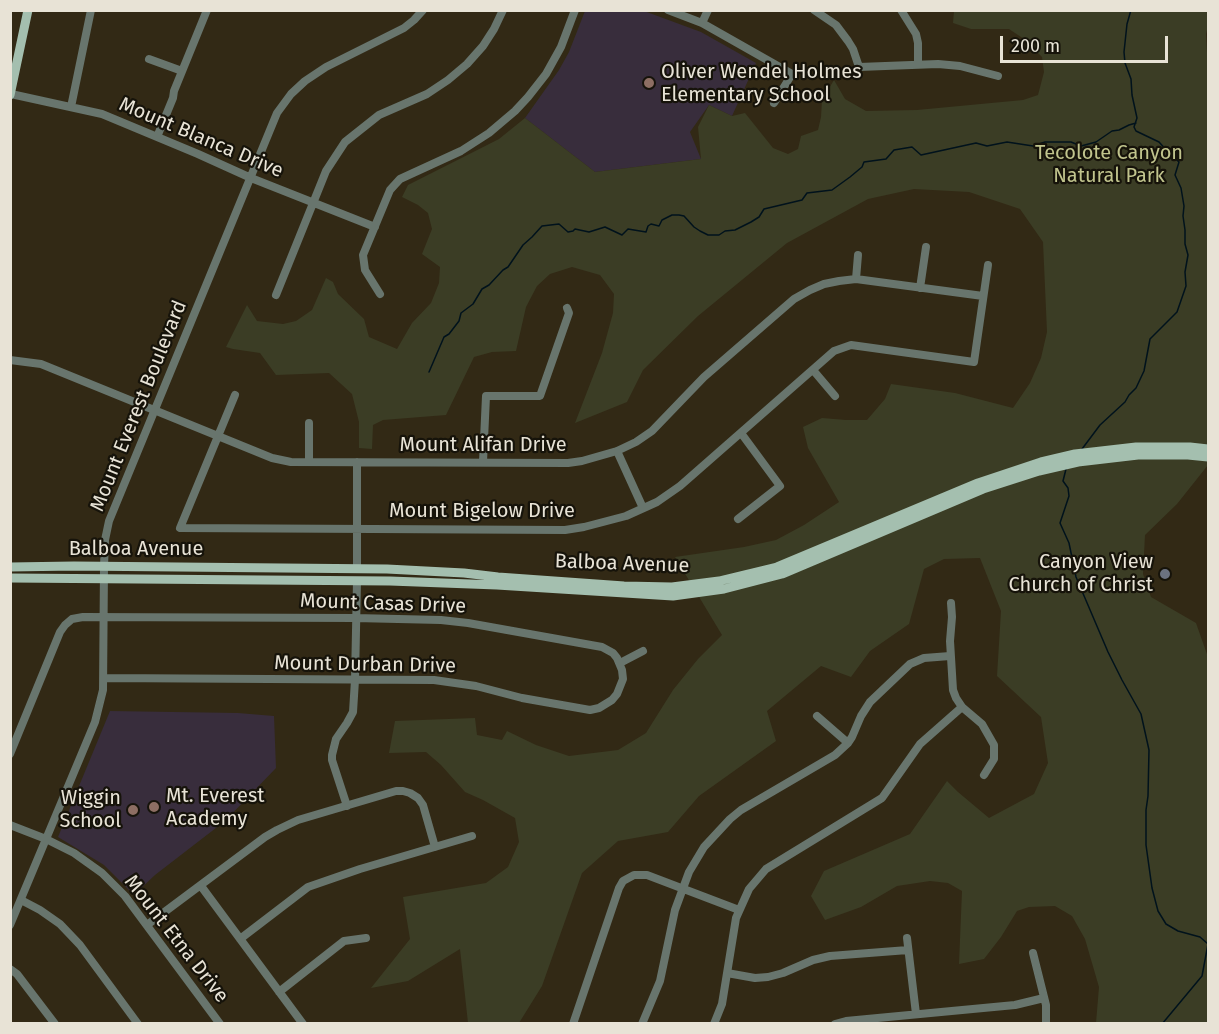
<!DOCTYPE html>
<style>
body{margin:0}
#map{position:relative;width:1219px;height:1034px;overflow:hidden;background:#322915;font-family:"Fira Sans",sans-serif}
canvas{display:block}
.frame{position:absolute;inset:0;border:12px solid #e8e3d6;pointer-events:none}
.scale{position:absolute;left:1000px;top:36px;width:168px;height:27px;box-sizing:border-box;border:3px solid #e8e3d6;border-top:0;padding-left:8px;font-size:18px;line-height:21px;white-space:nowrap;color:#e8e3d6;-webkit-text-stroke:4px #16130a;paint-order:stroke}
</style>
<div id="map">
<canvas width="1219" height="1034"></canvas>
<div class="frame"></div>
<div class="scale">200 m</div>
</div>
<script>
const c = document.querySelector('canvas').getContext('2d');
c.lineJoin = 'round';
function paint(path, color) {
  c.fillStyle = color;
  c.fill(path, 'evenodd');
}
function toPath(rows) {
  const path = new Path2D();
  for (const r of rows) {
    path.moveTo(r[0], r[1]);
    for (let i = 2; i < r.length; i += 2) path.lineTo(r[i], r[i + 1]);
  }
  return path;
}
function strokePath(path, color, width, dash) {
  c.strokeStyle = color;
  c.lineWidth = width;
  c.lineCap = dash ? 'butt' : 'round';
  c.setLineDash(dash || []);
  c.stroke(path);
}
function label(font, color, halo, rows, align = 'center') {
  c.font = font + ' "Fira Sans",sans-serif';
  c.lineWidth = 4.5;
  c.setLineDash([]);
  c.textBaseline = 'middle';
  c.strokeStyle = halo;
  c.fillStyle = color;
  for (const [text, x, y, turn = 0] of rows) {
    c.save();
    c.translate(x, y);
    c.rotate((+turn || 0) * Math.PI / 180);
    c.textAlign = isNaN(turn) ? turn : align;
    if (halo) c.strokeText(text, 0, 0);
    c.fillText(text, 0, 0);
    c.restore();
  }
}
const education = toPath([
 [585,11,644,11,701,32,756,63,732,116,709,105,690,132,701,159,595,172,525,118,559,70,569,52],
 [110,711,238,713,274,716,276,768,225,821,155,875,134,895,104,865,58,837]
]);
const green = toPath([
 [954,11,1208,11,1208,26,1206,34,1208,71,1208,465,1177,504,1145,535,1143,574,1151,597,1196,623,1208,657,1208,1023,1096,1023,1099,987,1085,939,1072,916,1055,906,1029,907,1017,911,1001,937,984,959,959,964,962,891,948,883,930,881,897,886,861,907,825,920,811,896,824,871,910,834,947,781,958,792,989,818,1034,794,1048,763,1041,717,997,676,1001,611,980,558,944,559,924,569,909,624,870,651,851,677,821,666,767,711,776,741,699,796,668,832,618,841,582,873,542,986,519,1023,468,1023,460,949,408,981,371,988,410,939,403,897,486,883,508,867,519,842,515,818,483,800,465,792,441,765,426,752,389,753,395,721,475,718,477,735,502,740,507,731,536,745,569,756,618,750,646,733,673,690,698,659,722,635,675,557,744,547,776,540,804,525,839,502,808,448,803,427,822,418,846,420,867,420,885,399,891,384,955,393,1013,408,1030,383,1041,358,1047,332,1043,242,1020,209,969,192,914,189,868,199,787,243,698,316,643,370,627,402,575,423,602,353,613,313,614,294,600,275,572,267,550,274,537,286,526,307,516,351,492,352,474,357,446,415,383,420,373,425,372,449,359,448,359,422,352,394,329,373,276,375,260,353,233,349,226,347,247,305,257,321,283,324,296,321,312,310,326,278,333,282,338,294,364,319,369,337,397,349,412,323,431,303,439,283,440,267,422,254,432,229,428,213,418,205,402,197,408,185,499,139,525,118,595,172,701,159,698,127,709,105,732,116,745,113,773,148,788,154,798,149,801,136,818,130,821,117,822,100,834,80,845,99,866,111,917,110,1023,100,1038,95,1044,72,1042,57,1024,39,1009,29,971,29,953,23]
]);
const stream = toPath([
 [429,372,444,337,449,334,459,321,461,313,473,304,482,289,489,285,503,270,508,267,523,245,532,237,542,226,559,224,568,232,573,231,575,229,589,232,605,227,622,235,628,229,646,232,648,226,651,224,659,226,662,220,672,215,679,215,684,216,694,227,700,231,708,235,719,235,725,231,735,230,751,222,759,217,764,209,802,200,807,193,832,190,850,177,862,167,864,162,886,159,894,150,912,147,921,155,976,143,987,146,1007,142,1033,146,1045,142,1071,142,1081,146,1096,142,1112,131,1119,130,1129,125,1136,123],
 [1082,449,1100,425,1125,402,1129,395,1136,388,1144,371,1150,339,1177,312,1186,286,1185,272,1188,255,1185,244,1185,230,1183,216,1184,206,1181,188,1175,175,1179,162,1169,153,1159,142,1136,131,1134,127,1137,118,1132,95,1131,79,1125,63,1124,52,1127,24,1131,10],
 [1066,469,1063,481,1068,488,1069,496,1060,523,1069,543,1076,577,1108,652,1122,680,1141,714,1149,750,1148,796,1146,810,1146,845,1152,888,1158,911,1166,924,1178,931,1200,937,1208,944,1202,976,1162,1024]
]);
const minor = toPath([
 [668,10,702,23,792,74,774,103],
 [814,10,836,25,848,41,853,49,859,67,938,64,960,66,998,76],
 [901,10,916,34,918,43,918,64],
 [702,23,708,10],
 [149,59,182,71],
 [11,94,102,114,198,154,251,178,375,227],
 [71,107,91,10],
 [157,137,173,98,174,91,207,10],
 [856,279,858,255],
 [920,288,926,247],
 [380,294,365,270,363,255,390,190,400,179,461,151,489,133,515,111,528,97,546,74,561,47,575,10],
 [276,295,326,171,345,142,379,115,427,94,448,80,467,64,483,46,494,29,503,10],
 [10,360,41,364,272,458,291,462,568,463,582,461,617,451,636,442,652,431,704,377,794,299,810,290,824,284,839,281,856,279,983,296],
 [813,370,835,396],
 [235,395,180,528,565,530,584,527,626,516,657,502,680,486,834,351,851,345,974,362,988,265],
 [617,451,643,508],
 [309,462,309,423],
 [483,462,486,396,540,396,569,313,567,308],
 [738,519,780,486,741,433],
 [357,569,357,462],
 [951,603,952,617,950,641,953,690,956,698,962,707,982,724,994,745,994,759,984,775],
 [620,663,643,651],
 [817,716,848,743],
 [10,754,60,632,65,625,72,619,83,617,355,618,441,620,468,623,602,647,613,653,617,658,622,670,623,679,617,694,612,700,599,708,590,710,522,698,476,686,434,680,104,678],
 [347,806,332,760,332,755,336,739,347,723,353,712,355,680,357,581],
 [10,825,46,839,74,853,102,873,125,896,220,1024],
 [201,886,303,1024],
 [21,900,40,910,60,924,80,945,138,1024],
 [10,925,95,722,103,690,104,567,105,540,109,521,277,113,291,94,305,81,326,67,404,28,414,20,423,10],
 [147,925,265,837,277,830,298,820,396,791,403,791,410,793,418,798,423,805,435,847],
 [907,938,916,1014],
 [240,939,308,887,360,869,472,836],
 [1033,953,1046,1005,1046,1024],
 [10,969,17,974,55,1024],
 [727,973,755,978,768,977,783,973,813,960,830,956,908,950],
 [279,992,344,941,366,938],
 [573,1024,619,888,623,881,634,875,647,875,739,910],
 [642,1024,660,981,675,910,689,872,704,847,730,819,741,810,835,755,848,743,852,737,861,716,870,702,910,664,924,658,950,656],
 [714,1024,722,1004,736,918,749,889,766,869,882,798,920,744,962,707],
 [835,1024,846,1021,1015,1005,1044,998]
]);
const major = toPath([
 [10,95,28,10],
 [10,567,74,566,387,569,464,573,498,577,624,586,672,587,719,581,777,567,978,483,1041,462,1075,454,1136,447,1190,447,1208,449],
 [10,578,390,581,497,585,673,596,724,589,782,574,983,489,1039,471,1078,462,1138,455,1188,455,1208,457]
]);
const markers = [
 [649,83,6,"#8d6e63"],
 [1165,574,6,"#6b7280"],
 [154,807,6,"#8d6e63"],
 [133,810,6,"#8d6e63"]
];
const poiNames = [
 ["Oliver Wendel Holmes",661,72],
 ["Elementary School",661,95],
 ["Canyon View",1153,562,"right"],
 ["Church of Christ",1153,585,"right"],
 ["Mt. Everest",166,796],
 ["Academy",166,819],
 ["Wiggin",121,798,"right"],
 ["School",121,821,"right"]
];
const streetNames = [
 ["Mount Blanca Drive",201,138,23],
 ["Mount Everest Boulevard",139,406,-68],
 ["Mount Alifan Drive",483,445],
 ["Mount Bigelow Drive",482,511],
 ["Balboa Avenue",136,549],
 ["Balboa Avenue",622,564,2],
 ["Mount Casas Drive",383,604,2],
 ["Mount Durban Drive",365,665,1],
 ["Mount Etna Drive",176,939,52]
];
const parkNames = [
 ["Tecolote Canyon",1109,153],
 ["Natural Park",1109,176]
];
paint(education, '#382d3c');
paint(green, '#3b3d25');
strokePath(stream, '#00121c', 1.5);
strokePath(minor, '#68756d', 8);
strokePath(major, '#a4bfaf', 9);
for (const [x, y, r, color] of markers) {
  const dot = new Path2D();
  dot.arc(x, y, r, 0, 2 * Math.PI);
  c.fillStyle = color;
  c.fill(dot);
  strokePath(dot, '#16130a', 2);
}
label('20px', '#e8e3d6', '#16130a', poiNames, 'left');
label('20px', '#e8e3d6', '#16130a', streetNames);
label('20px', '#c1c48d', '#16130a', parkNames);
</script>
